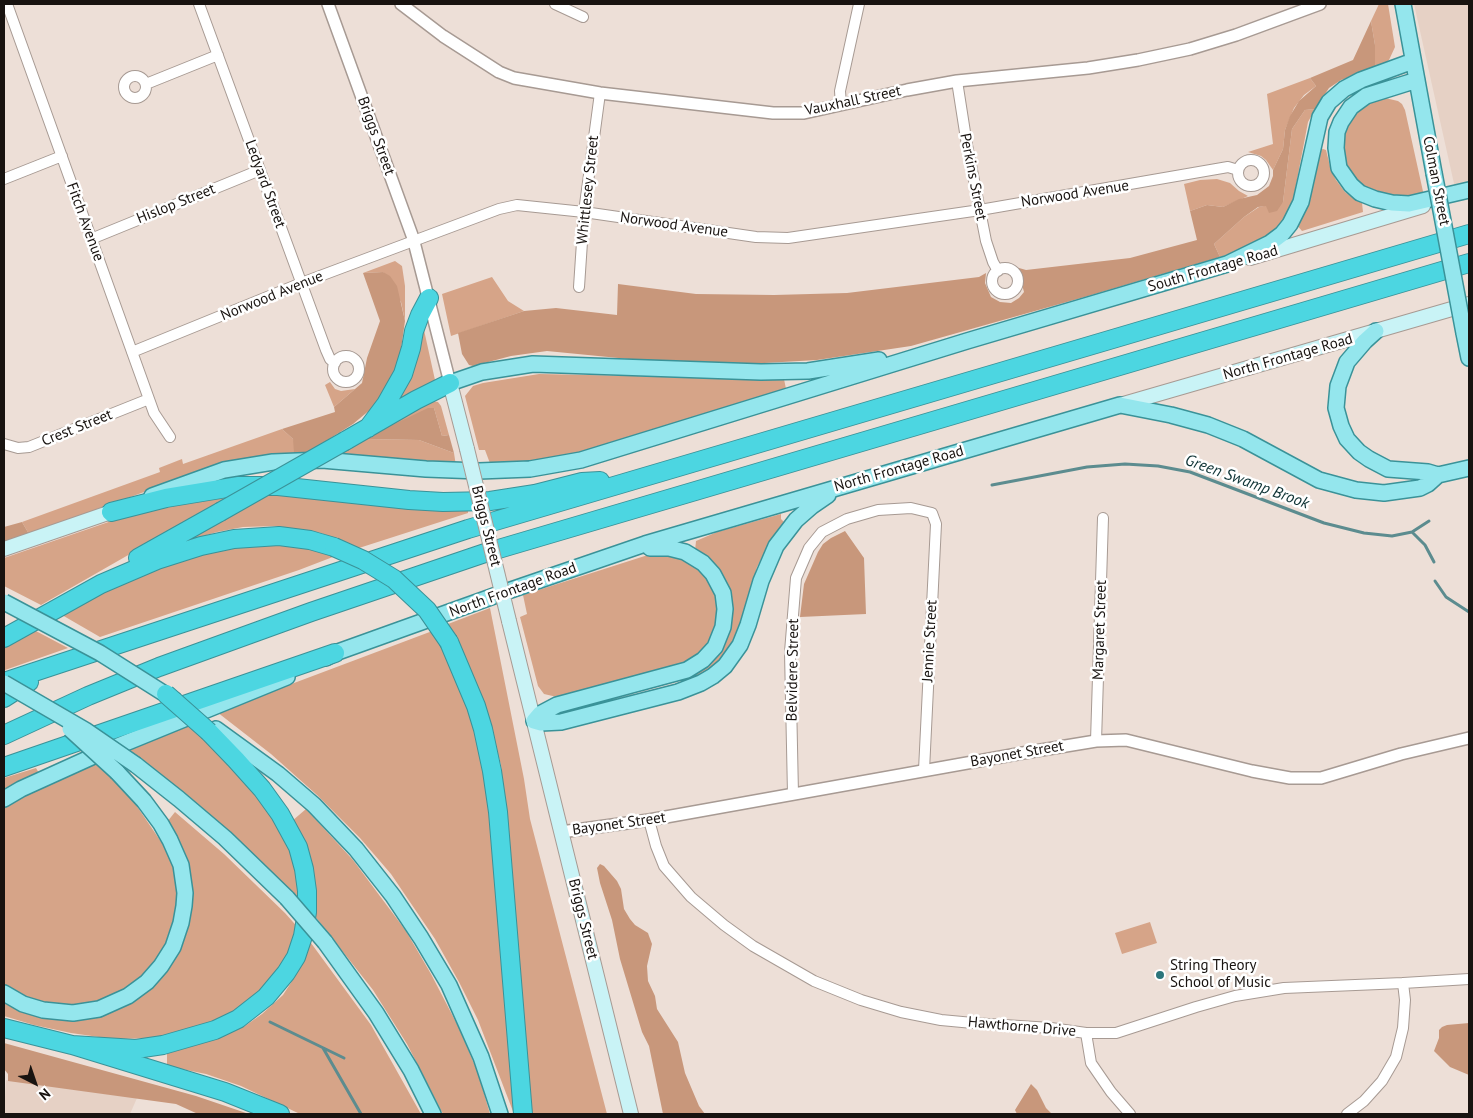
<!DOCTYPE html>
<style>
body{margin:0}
#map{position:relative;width:1473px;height:1118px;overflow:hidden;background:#eddfd7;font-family:"PT Sans",sans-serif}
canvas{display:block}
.frame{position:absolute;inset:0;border:5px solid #181310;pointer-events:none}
.north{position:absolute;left:10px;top:1058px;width:50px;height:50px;-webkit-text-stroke:4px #fff;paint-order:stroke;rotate:139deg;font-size:14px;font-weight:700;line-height:20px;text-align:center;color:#181310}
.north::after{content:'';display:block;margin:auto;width:18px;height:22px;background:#181310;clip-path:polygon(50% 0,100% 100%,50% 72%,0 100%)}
</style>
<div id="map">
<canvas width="1473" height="1118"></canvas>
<div class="frame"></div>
<div class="north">N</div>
</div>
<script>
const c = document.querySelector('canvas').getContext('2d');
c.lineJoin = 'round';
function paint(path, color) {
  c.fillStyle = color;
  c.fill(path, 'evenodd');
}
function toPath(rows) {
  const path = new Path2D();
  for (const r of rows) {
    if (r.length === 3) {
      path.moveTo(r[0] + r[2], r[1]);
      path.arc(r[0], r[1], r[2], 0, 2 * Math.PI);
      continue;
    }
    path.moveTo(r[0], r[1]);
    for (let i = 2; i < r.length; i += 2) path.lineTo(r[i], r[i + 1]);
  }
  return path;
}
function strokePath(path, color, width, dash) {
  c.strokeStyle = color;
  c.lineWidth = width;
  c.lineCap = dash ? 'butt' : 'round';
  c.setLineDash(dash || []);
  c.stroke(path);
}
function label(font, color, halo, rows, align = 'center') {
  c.font = font + ' "PT Sans",sans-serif';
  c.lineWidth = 5;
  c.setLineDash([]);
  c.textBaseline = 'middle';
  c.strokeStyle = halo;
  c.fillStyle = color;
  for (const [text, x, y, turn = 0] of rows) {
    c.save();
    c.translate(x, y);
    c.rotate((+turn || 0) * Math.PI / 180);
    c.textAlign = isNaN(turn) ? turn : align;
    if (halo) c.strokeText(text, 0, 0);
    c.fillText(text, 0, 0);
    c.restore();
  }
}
const built = toPath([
 [1414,4,1469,4,1469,183,1455,188],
 [6,1080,137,1098,130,1114,4,1114]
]);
const green = toPath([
 [1379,4,1388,4,1395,47,1389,60,1382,66,1375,69,1375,45,1371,21],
 [1310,78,1316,86,1304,95,1294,108,1285,130,1283,149,1273,170,1266,160,1261,156,1248,152,1273,144,1267,94],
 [1385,98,1398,101,1402,104,1405,110,1424,196,1396,197,1365,189,1345,168,1341,148,1346,127,1357,110,1376,100],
 [1315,109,1308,122,1292,206,1282,223,1272,234,1256,245,1220,257,1214,244,1244,217,1259,207,1283,202,1292,129,1305,110],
 [1323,149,1326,150,1331,170,1336,180,1345,192,1354,199,1362,203,1363,212,1302,231,1296,224,1317,151],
 [1217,179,1230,183,1239,191,1248,196,1223,207,1207,205,1190,211,1184,184,1200,180],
 [395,261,402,266,405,286,405,321,401,302,383,272,363,273],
 [492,277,508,301,524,311,451,336,442,294],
 [424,330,435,380,390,406],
 [539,374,784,379,786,389,616,444,561,458,491,466,485,450,479,450,465,396,473,386,483,383],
 [330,382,335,389,341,391,355,389,334,407,325,385],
 [432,401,438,402,441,406,449,435,442,436,434,408,364,439,419,440,454,453,456,466,331,455],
 [282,429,293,439,302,456,278,455,256,457,221,466,166,484,29,534,22,522,160,472,159,468,182,459,183,464],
 [271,489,468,507,468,513,359,548,321,533,277,526,243,527,217,532,176,544],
 [240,491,41,605,4,586,4,558,126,516,190,498],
 [781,514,781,519,784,522,773,536,757,567,738,631,731,646,723,657,712,668,702,676,686,683,683,679,696,673,731,615,695,551,696,541,717,532],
 [285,541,338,555,299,570,100,637,62,615,133,576,212,549],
 [651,554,672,554,693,564,708,578,717,599,718,611,716,627,709,640,701,652,689,661,674,669,557,697,544,694,538,686,520,617,527,614,523,595],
 [490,608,524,779,530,819,607,1114,532,1114,518,985,509,837,501,765,482,698,455,640,457,639,448,624],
 [34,630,68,648,5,670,4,670,4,648],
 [435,630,466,696,489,782,514,1114,478,1020,459,982,435,939,391,874,360,838,317,795,271,754,217,712],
 [186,722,202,734,263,802,294,855,301,901,201,807,127,748],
 [96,762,132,799,166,849,176,873,178,897,176,923,168,941,153,966,144,975,127,989,101,1001,83,1007,35,1002,4,987,4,805],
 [36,768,40,775,4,792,4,778],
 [306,809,353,860,406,931,431,974,459,1028,478,1073,490,1114,443,1114,407,1044,373,990,314,915,292,821],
 [175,812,224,854,285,913,301,931,284,965,267,989,220,1022,156,1038,113,1039,71,1033,34,1025,4,1016,4,1002,38,1016,66,1020,90,1018,120,1009,142,995,185,929,167,822],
 [1150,922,1157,943,1122,954,1115,933],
 [311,943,371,1025,421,1114,300,1114,241,1086,206,1074,167,1066,167,1049,207,1042,245,1026,262,1014,283,995,294,978]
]);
const forest = toPath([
 [1371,21,1375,45,1375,69,1341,80,1329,88,1315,109,1305,110,1292,129,1283,202,1277,211,1269,213,1266,206,1258,207,1244,217,1214,244,1220,257,1088,296,911,346,817,360,730,365,639,360,547,351,511,356,473,366,469,365,462,354,458,333,524,311,556,308,617,315,618,284,696,294,774,295,847,293,979,277,986,273,985,283,991,297,1000,302,1011,303,1019,298,1024,292,1019,273,1019,268,1026,270,1130,258,1197,240,1190,211,1207,205,1223,207,1239,199,1257,195,1269,186,1273,176,1273,170,1283,149,1285,130,1290,116,1299,101,1316,86,1310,78,1353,60],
 [383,272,390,276,397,286,405,321,400,356,393,380,377,404,353,424,302,456,294,453,293,439,282,429,335,412,334,407,362,383,367,358,380,321,363,273],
 [428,408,434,408,442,436,449,435,454,453,419,440,363,439],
 [22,522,29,534,4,543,4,527],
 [845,531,864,558,866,614,800,617,804,584,818,552,823,544,831,538],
 [600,864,604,866,617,881,621,889,624,909,630,919,635,925,648,933,649,936,652,944,647,966,648,981,655,996,657,1009,678,1042,685,1073,699,1106,705,1114,663,1114,649,1046,642,1032,620,959,612,920,600,883,597,868],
 [1469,1023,1469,1075,1450,1067,1434,1051,1439,1038,1439,1030,1442,1027,1447,1025],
 [4,1043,196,1096,249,1114,198,1114,176,1104,8,1081,8,1074,4,1069],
 [1031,1084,1037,1090,1046,1108,1052,1114,1017,1114,1015,1110]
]);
const stream = toPath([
 [992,485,1087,467,1125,464,1158,466,1190,472,1324,523,1364,533,1392,536,1412,532,1429,521],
 [1412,532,1425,545,1434,562],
 [1435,581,1446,597,1469,612],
 [270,1022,344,1058],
 [323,1048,361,1114]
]);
const minor = toPath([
 [7,4,154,413,170,437],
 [199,4,326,350,330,359,335,363],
 [555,4,583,17],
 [135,87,11],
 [957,81,967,145,986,241,993,262,998,271],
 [146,84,218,55],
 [841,105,840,91,859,4],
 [1251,173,13],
 [4,179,62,156],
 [91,239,260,170],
 [1005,281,13],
 [579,287,584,212,600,93],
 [132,352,304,282,499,209,517,205,584,212,756,237,788,238,980,210,1228,167,1238,170],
 [346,369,13],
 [4,444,18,448,29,447,149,399],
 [1096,741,1103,518],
 [793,794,790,652,796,578,809,548,822,532,847,519,878,510,911,508,932,513,936,524,924,770],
 [649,820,656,846,664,866,691,897,724,925,753,946,814,981,861,1000,901,1012,941,1020,973,1023,1051,1028,1086,1033,1116,1033,1196,1007,1235,996,1284,988,1403,983,1469,979],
 [1086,1033,1091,1063,1111,1092,1130,1114],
 [1347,1114,1364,1101,1382,1081,1396,1057,1403,1028,1405,1000,1403,983]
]);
const tertiary = toPath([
 [328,4,413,238,450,383],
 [401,4,443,36,499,72,514,78,600,93,773,113,804,113,907,90,957,81,1088,68,1138,60,1190,49,1236,35,1320,4],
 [561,832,649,820,1023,753,1096,741,1126,740,1252,771,1290,778,1321,778,1401,754,1469,738]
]);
const secondary = toPath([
 [1250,258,1423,206],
 [450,383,467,449],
 [1120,405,1469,304],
 [4,549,111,512],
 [509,621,631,1114]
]);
const primary = toPath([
 [1403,4,1434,173],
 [1417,80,1366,96,1351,107,1341,122,1337,132,1336,148,1339,168,1351,185,1360,193,1375,199,1392,203,1409,204,1469,190],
 [1376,331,1365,341,1347,362,1338,386,1336,408,1341,426,1347,439,1359,452,1369,459,1388,469,1428,472,1438,475,1469,468],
 [1464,333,1469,358],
 [450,383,482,372,533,364,761,372,808,371,879,360],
 [152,496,224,470,273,462,322,460,426,469,479,471,530,469,581,460,967,341,1227,264,1270,243,1282,234,1290,224,1301,202,1320,117,1329,102,1344,89,1361,80,1413,61],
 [650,548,669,548,685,552,703,563,713,574,723,593,725,609,723,627,715,647,703,660,687,670,557,705,540,714,534,721,541,723,561,722,678,692,701,683,713,676,725,666,740,645,748,625,761,581,776,546,796,520,812,506,828,495],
 [326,658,335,653,505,592,645,544,1120,405,1171,415,1208,425,1243,439,1319,480,1356,490,1384,493,1420,488,1428,484,1438,475],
 [216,729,278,774,314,805,356,849,393,896,421,938,449,985,481,1057,500,1114],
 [136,765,179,799,225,838,287,898],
 [4,799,21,789,96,755,287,677],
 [325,942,376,1013,411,1070,433,1114],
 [4,993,23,1004,43,1010,73,1013,99,1009,128,996,147,982,161,966,173,947,181,923,184,906,185,893,181,865,170,840,161,824,144,801,117,772]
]);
const motorway = toPath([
 [368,428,386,404,403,374,411,348,414,331,420,315,429,298],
 [345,441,416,400,450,383],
 [111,512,166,498,239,486,278,486,409,500,443,502,490,501,535,494,582,482,600,481],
 [138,558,220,512],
 [4,638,101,584,157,560,201,546,234,539,279,536,310,540,334,547],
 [449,642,476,706,483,729,492,771,498,812,523,1114],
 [4,682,468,529,1469,234],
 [4,698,29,682],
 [4,735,88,696,159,667,311,612,485,553,1469,263],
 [4,767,335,653],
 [4,1028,72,1045,225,1092,280,1114],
 [72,1045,136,1049,163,1045,215,1030,238,1019,266,997,286,973,296,957,303,936,307,912,307,891,304,869,298,847,280,814,262,789,236,760,209,732]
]);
const secondaryBridge = toPath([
 [467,449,509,621]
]);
const primaryBridge = toPath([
 [1434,173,1464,333],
 [4,602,100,653,176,701],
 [4,683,85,730,136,765],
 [70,729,117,772],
 [287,898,325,942]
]);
const motorwayBridge = toPath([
 [220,512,345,441],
 [334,547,363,560,394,579,427,610,449,642],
 [166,694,209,732]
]);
const markers = [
 [1160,975,5,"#2c757b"]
];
const streetNames = [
 ["Vauxhall Street",853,101,-12],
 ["Briggs Street",376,136,70],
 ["Perkins Street",973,177,79],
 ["Colman Street",1436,181,79],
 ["Ledyard Street",265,184,70],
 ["Whittlesey Street",588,190,-84],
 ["Norwood Avenue",1075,194,-9],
 ["Hislop Street",176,204,-22],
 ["Fitch Avenue",85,222,70],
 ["Norwood Avenue",674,225,8],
 ["South Frontage Road",1213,269,-16],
 ["Norwood Avenue",272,296,-22],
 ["North Frontage Road",1288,357,-16],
 ["Crest Street",77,428,-22],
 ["North Frontage Road",899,469,-16],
 ["Briggs Street",486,526,76],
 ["North Frontage Road",513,590,-20],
 ["Margaret Street",1100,630,-88],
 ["Jennie Street",930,641,-87],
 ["Belvidere Street",793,670,-89],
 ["Bayonet Street",1017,754,-10],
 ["Bayonet Street",619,824,-8],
 ["Briggs Street",583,919,76],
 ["Hawthorne Drive",1022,1027,5]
];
const poiNames = [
 ["String Theory",1170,966],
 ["School of Music",1170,983]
];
const waterNames = [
 ["Green Swamp Brook",1247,482,20]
];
paint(built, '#e6d1c5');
paint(green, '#d6a488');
paint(forest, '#c8977b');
strokePath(stream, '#5c8c8f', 3);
strokePath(minor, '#a79a93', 12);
strokePath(tertiary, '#a79a93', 14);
strokePath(secondary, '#a79a93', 16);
strokePath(primary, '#3a9298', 18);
strokePath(motorway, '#3a9298', 20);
strokePath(minor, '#fff', 10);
strokePath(tertiary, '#fff', 11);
strokePath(secondary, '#c9f3f6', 14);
strokePath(primary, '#94e6ed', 15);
strokePath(motorway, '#4cd6e1', 18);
strokePath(secondaryBridge, '#a79a93', 16, []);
strokePath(primaryBridge, '#3a9298', 18, []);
strokePath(motorwayBridge, '#3a9298', 20, []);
strokePath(secondaryBridge, '#c9f3f6', 14);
strokePath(primaryBridge, '#94e6ed', 15);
strokePath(motorwayBridge, '#4cd6e1', 18);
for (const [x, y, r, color] of markers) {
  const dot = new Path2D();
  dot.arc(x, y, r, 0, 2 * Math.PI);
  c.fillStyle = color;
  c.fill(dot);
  strokePath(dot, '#fff', 2);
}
label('15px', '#181310', '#fff', streetNames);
label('15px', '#181310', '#fff', poiNames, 'left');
label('italic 16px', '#0d3234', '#fff', waterNames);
</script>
